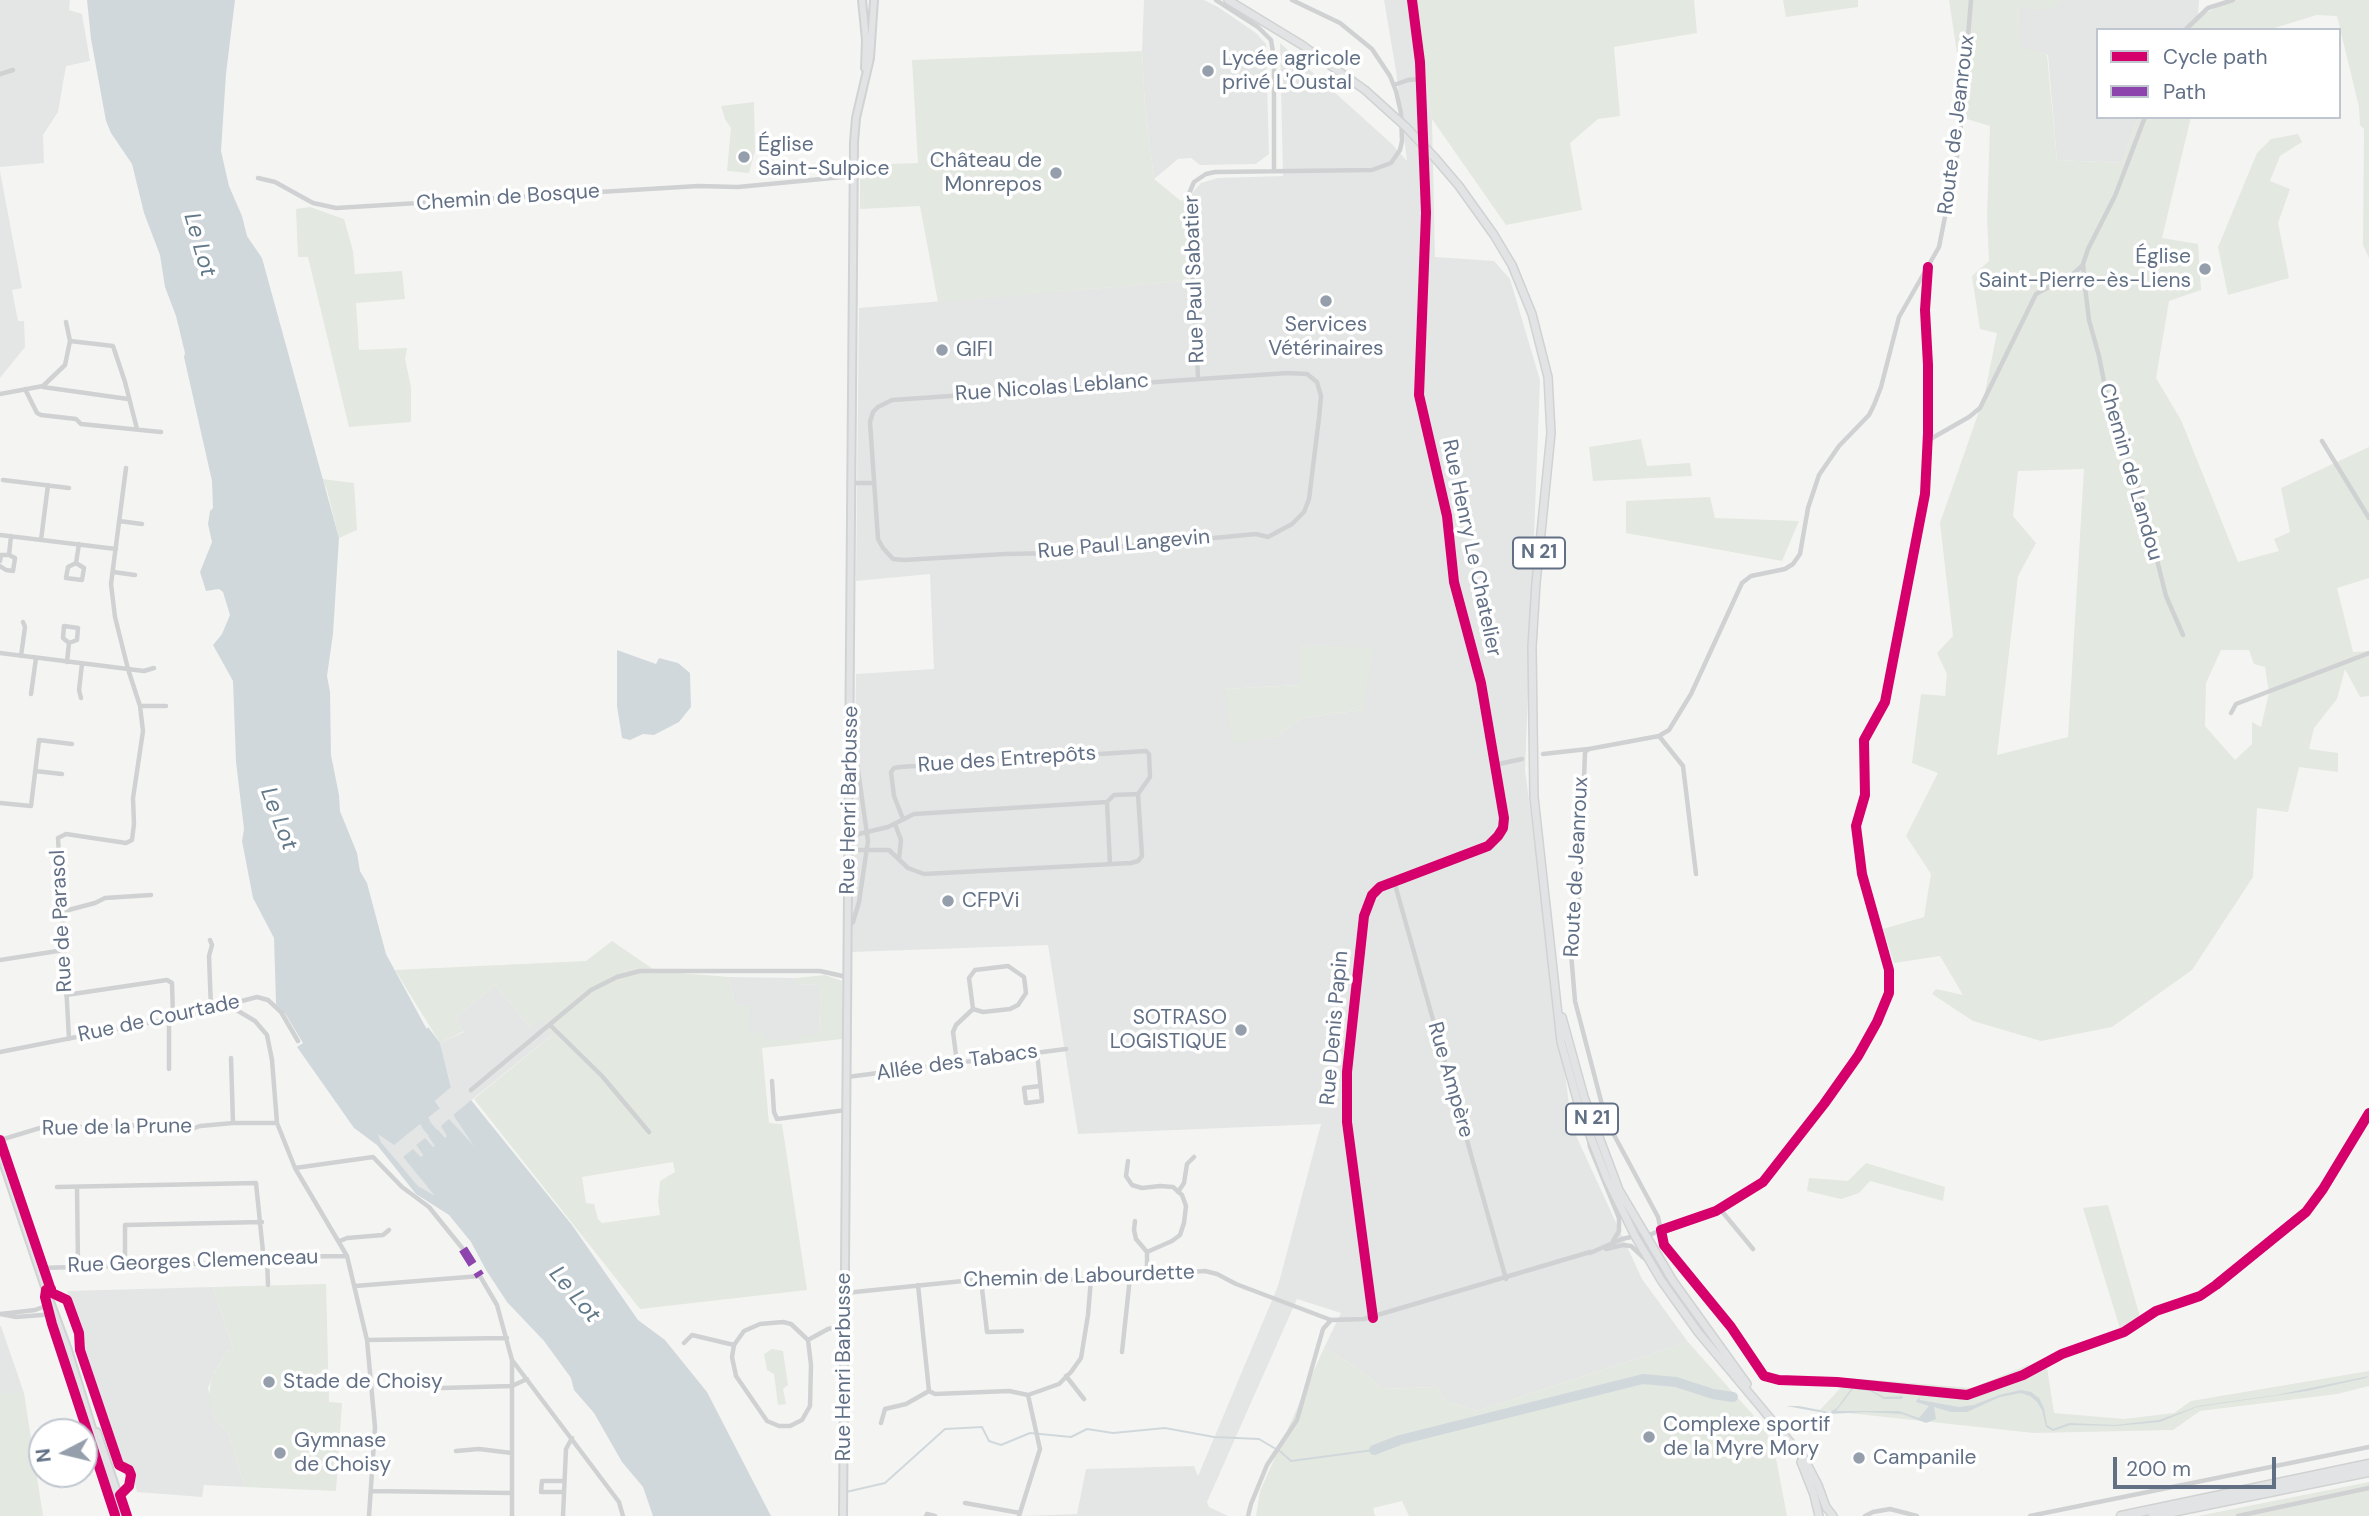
<!DOCTYPE html>
<meta charset="utf-8">
<style>
body{margin:0}
#map{position:relative;width:2369px;height:1516px;overflow:hidden;background:#f4f5f2;font-family:"DM Sans",sans-serif}
canvas{display:block}
.legend{position:absolute;left:2096px;top:28px;width:245px;height:91px;box-sizing:border-box;background:#fff;border:2px solid #c0c6cf;margin:0;padding:9px 12px;list-style:none;font-size:21px;color:#627086}
.legend li{display:flex;align-items:center;gap:14px;height:35px}
.legend b{width:35px;border:2px solid #c0c6cf}
.north{position:absolute;left:28px;top:1418px;width:70px;height:70px;box-sizing:border-box;background:#fff;border:2px solid #c0c6cf;border-radius:50%;rotate:263deg;font-size:19px;font-weight:700;line-height:28px;text-align:center;color:#627086}
.north::after{content:'';display:block;margin:auto;width:24px;height:32px;background:#959fac;clip-path:polygon(50% 0,100% 100%,50% 72%,0 100%)}
.scale{position:absolute;left:2113px;top:1457px;width:163px;height:32px;box-sizing:border-box;border:4px solid #627086;border-top:0;padding-left:9px;font-size:21px;line-height:24px;white-space:nowrap;color:#627086;-webkit-text-stroke:5px #fff;paint-order:stroke}
</style>
<div id="map">
<canvas width="2369" height="1516"></canvas>
<ul class="legend">
<li><b style="height:9px;background:#d6006c"></b>Cycle path</li>
<li><b style="height:9px;background:#8e44ad"></b>Path</li>
</ul>
<div class="north">N</div>
<div class="scale">200 m</div>
</div>
<script>
const c = document.querySelector('canvas').getContext('2d');
c.lineJoin = 'round';
function paint(path, color) {
  c.fillStyle = color;
  c.fill(path, 'evenodd');
}
function toPath(rows) {
  const path = new Path2D();
  for (const r of rows) {
    path.moveTo(r[0], r[1]);
    for (let i = 2; i < r.length; i += 2) path.lineTo(r[i], r[i + 1]);
  }
  return path;
}
function strokePath(path, color, width, dash) {
  c.strokeStyle = color;
  c.lineWidth = width;
  c.lineCap = dash ? 'butt' : 'round';
  c.setLineDash(dash || []);
  c.stroke(path);
}
function label(font, color, halo, rows, align = 'center') {
  c.font = font + ' "DM Sans",sans-serif';
  c.lineWidth = 7;
  c.setLineDash([]);
  c.textBaseline = 'middle';
  c.strokeStyle = halo;
  c.fillStyle = color;
  for (const [text, x, y, turn = 0] of rows) {
    c.save();
    c.translate(x, y);
    c.rotate((+turn || 0) * Math.PI / 180);
    c.textAlign = isNaN(turn) ? turn : align;
    if (halo) c.strokeText(text, 0, 0);
    c.fillText(text, 0, 0);
    c.restore();
  }
}
const built = toPath([
 [0,0,70,0,69,10,82,14,90,61,66,66,58,112,43,135,44,163,0,167],
 [1144,0,1204,0,1218,7,1256,33,1266,44,1269,154,1256,164,1200,165,1191,158,1178,159,1154,179,1145,106,1142,51],
 [1384,0,1405,0,1423,67,1432,119,1435,257,1494,261,1510,279,1540,380,1525,770,1572,1127,1642,1279,1688,1342,1477,1411,1445,1401,1437,1387,1383,1389,1357,1368,1324,1348,1341,1313,1297,1299,1207,1502,1209,1507,1228,1516,1025,1516,1077,1514,1086,1469,1194,1466,1198,1476,1278,1286,1321,1124,1078,1134,1048,945,852,952,856,674,934,669,930,574,856,581,859,308,1197,280,1193,192,1201,183,1218,178,1283,176,1280,43,1393,145,1407,161,1396,71],
 [1300,685,1363,710,1301,718,1277,737,1225,689],
 [2015,0,2199,0,2198,17,2185,30,2098,30,2098,117,2138,117,2122,163,2057,160,2048,55,2019,47,2018,5],
 [0,171,22,288,12,290,18,321,24,321,25,347,0,378],
 [729,977,796,978,796,984,821,985,819,1035,800,1035,799,1040,765,1040,749,1033,735,1006],
 [495,985,530,1027,542,1019,553,1034,453,1115,475,1146,473,1147,441,1126,448,1136,435,1146,433,1148,416,1145,423,1155,421,1158,403,1157,436,1196,432,1196,418,1186,404,1170,381,1142,377,1133,392,1142,440,1107,435,1101,451,1086,440,1043,464,1032,455,1018],
 [213,1287,233,1349,228,1351,214,1372,208,1388,216,1420,228,1433,245,1487,204,1485,202,1497,137,1492,132,1472,119,1462,81,1348,86,1346,67,1291],
 [0,1326,1,1326,24,1393,0,1393]
]);
const green = toPath([
 [1405,0,1694,0,1697,33,1614,47,1620,116,1598,119,1570,143,1582,210,1506,225,1432,119,1423,67],
 [1783,0,1858,0,1858,7,1786,17],
 [1949,0,2062,0,2056,7,2037,10,2018,6,2020,46,2047,55,2057,160,2122,163,2138,117,2191,117,2162,238,2198,244,2201,290,2169,301,2156,378,2181,420,2238,562,2279,551,2274,539,2290,532,2281,488,2369,447,2369,578,2337,588,2353,652,2369,651,2369,696,2360,697,2345,669,2337,699,2314,728,2309,749,2338,753,2338,772,2299,767,2288,812,2257,808,2253,877,2192,970,2112,1027,2041,1041,1973,1021,1932,994,1936,989,1963,995,1940,956,1894,963,1883,929,1924,917,1931,874,1906,836,1938,773,1912,763,1921,694,1945,696,1947,674,1937,653,1953,636,1940,523,1984,397,1997,333,1980,329,1972,276,1989,261,1987,216,1990,126,1967,119],
 [2084,469,2068,737,1997,755,2018,576,2036,543,2013,516,2018,471],
 [2221,650,2249,650,2254,664,2265,667,2269,693,2261,727,2252,722,2252,744,2235,760,2205,726,2206,683],
 [2231,0,2369,0,2369,258,2363,245,2364,129,2360,125,2359,107,2337,16,2317,15,2268,30,2185,30,2198,17],
 [1142,51,1145,106,1154,179,1181,201,1193,192,1197,280,938,302,920,206,860,209,860,165,918,163,912,60],
 [754,102,755,151,749,173,727,171,731,128,725,119,721,106],
 [2298,134,2302,142,2280,156,2270,181,2290,189,2278,223,2289,278,2228,295,2218,247,2257,153,2271,139],
 [310,207,344,219,353,251,355,274,402,271,405,299,356,303,359,350,407,348,405,359,411,387,411,422,349,427,308,257,298,257,296,209],
 [1641,439,1647,466,1690,463,1692,476,1593,481,1589,447],
 [322,479,354,483,357,530,339,538,327,490],
 [1710,497,1715,518,1799,521,1782,561,1626,533,1626,501],
 [1300,645,1373,648,1363,710,1301,718,1277,737,1233,743,1225,689,1300,685],
 [612,941,656,971,729,977,735,1005,750,1006,749,1033,764,1033,765,1040,799,1040,799,1035,819,1034,821,985,796,984,796,978,825,975,842,981,842,1039,762,1048,769,1123,782,1124,807,1290,640,1309,474,1099,552,1035,542,1020,530,1027,495,985,455,1018,464,1031,440,1043,395,970,586,961],
 [673,1162,675,1172,660,1181,658,1202,660,1215,602,1223,598,1219,594,1204,586,1203,582,1177],
 [1866,1163,1945,1187,1943,1201,1870,1181,1859,1193,1841,1199,1807,1191,1809,1178,1848,1181],
 [2108,1205,2140,1317,2121,1332,2083,1208],
 [326,1284,329,1402,342,1403,336,1491,245,1487,228,1433,216,1420,209,1402,211,1377,228,1351,233,1349,213,1287],
 [1688,1342,1763,1426,1774,1448,1787,1516,1409,1516,1402,1501,1373,1508,1375,1516,1256,1516,1260,1491,1324,1348,1357,1368,1383,1389,1437,1387,1445,1401,1477,1411],
 [772,1349,783,1351,788,1385,783,1389,786,1404,778,1405,774,1374,767,1370,764,1354],
 [2028,1365,2047,1367,2054,1413,2124,1419,2174,1413,2191,1401,2369,1371,2369,1386,2337,1394,2200,1411,2173,1430,2034,1433,1820,1410,1850,1378,1972,1388],
 [0,1393,24,1393,43,1516,0,1516],
 [2369,1482,2369,1516,2198,1516]
]);
const water = toPath([
 [87,0,235,0,226,74,221,151,229,186,242,216,247,236,262,258,339,538,333,634,327,676,330,692,331,755,339,795,340,811,357,853,360,871,367,883,386,954,425,1026,427,1029,428,1027,440,1043,451,1087,435,1101,440,1108,394,1145,378,1134,381,1142,418,1186,435,1196,403,1157,413,1149,421,1157,423,1155,416,1145,425,1138,433,1147,435,1146,428,1136,437,1129,445,1138,447,1136,441,1126,449,1119,474,1146,453,1115,471,1100,572,1225,638,1320,665,1340,707,1392,771,1516,653,1516,643,1487,622,1462,594,1413,574,1390,571,1378,544,1341,507,1302,486,1270,471,1242,449,1215,416,1194,377,1145,354,1128,297,1047,303,1043,286,1015,276,1004,274,938,253,898,242,841,244,829,236,762,233,681,213,645,222,634,230,615,223,592,219,589,206,591,200,572,212,542,208,524,210,511,213,508,212,481,184,357,185,353,176,316,165,287,160,255,144,213,132,164,111,133,106,121,91,39],
 [617,650,656,664,659,658,678,663,690,673,691,707,679,722,654,735,643,734,630,740,622,738,617,706],
 [2369,1376,2366,1378,2307,1391,2197,1407,2160,1422,2115,1426,2070,1425,2053,1431,2046,1427,2042,1410,2037,1402,2030,1396,2021,1393,2000,1397,1967,1412,1951,1412,1934,1407,1936,1419,1926,1423,1902,1414,1866,1412,1830,1414,1786,1406,1799,1406,1830,1412,1837,1408,1851,1389,1855,1388,1871,1390,1884,1397,1903,1396,1902,1399,1884,1399,1870,1391,1853,1389,1836,1411,1899,1411,1919,1418,1929,1406,1916,1402,1919,1397,1920,1400,1959,1407,1974,1405,1999,1395,2021,1390,2031,1392,2039,1398,2044,1408,2047,1425,2053,1429,2069,1423,2115,1425,2159,1420,2198,1406,2276,1395]
]);
const stream = toPath([
 [846,1492,885,1483,945,1429,982,1427,989,1441,1001,1445,1030,1433,1071,1437,1087,1429,1113,1433,1165,1428,1214,1437,1259,1439,1281,1452,1291,1461,1374,1450]
]);
const river = toPath([
 [418,1109,427,1126,439,1140],
 [1374,1450,1400,1440,1643,1379,1676,1382,1713,1394,1733,1397]
]);
const minor = toPath([
 [1216,0,1258,27,1271,40,1274,58,1274,171],
 [2185,30,2208,8,2233,0],
 [0,74,13,70],
 [1394,85,1408,80,1421,79],
 [2145,117,2115,196,2088,249,2083,264,2085,287,2089,320,2099,356,2111,418,2138,484,2166,596,2183,635],
 [258,178,275,182,313,203,336,208,698,186,738,187,853,176],
 [1928,267,1925,310,1928,365,1928,433,1925,494,1885,702,1864,740,1865,795,1856,826,1862,874,1889,970,1889,993,1877,1022,1858,1056,1824,1104,1763,1182,1716,1211,1661,1230,1664,1245,1731,1327,1764,1376,1779,1380,1837,1382,1967,1395,2023,1375,2062,1354,2124,1332,2156,1311,2200,1296,2216,1285,2306,1212,2323,1189,2369,1113],
 [70,341,113,346,125,382,137,429],
 [1288,373,1307,374,1317,382,1321,396,1319,418,1309,499,1304,512,1292,524,1268,537,1256,534,1055,553,1005,554,904,560,893,559,883,548,878,539,870,422,873,412,878,407,892,400,1288,373],
 [1198,377,1188,196,1194,182,1206,174,1215,172,1372,170,1391,163,1400,150,1402,141,1401,113,1396,91,1390,76,1372,49,1340,23,1292,0],
 [43,387,128,399],
 [25,389,37,413,41,415,76,419,81,424,161,432],
 [0,394,43,386,65,365,70,341,66,322],
 [1927,441,1969,417,1980,408,2036,294,2073,274,2083,265],
 [2322,441,2369,518],
 [3,480,69,488],
 [852,483,873,483],
 [119,521,142,524],
 [0,535,116,549],
 [41,540,48,485],
 [0,561,1,555,9,555],
 [76,563,84,568,82,580,66,578,68,567,76,563,79,544],
 [0,566,6,570,13,571,15,558,9,555,11,536],
 [113,572,135,575],
 [0,653,144,671,154,668],
 [21,656,25,627,23,622],
 [67,662,69,643,77,640,78,628,64,626,63,638,69,643],
 [31,694,36,658],
 [81,698,79,690,82,664],
 [140,706,166,706],
 [2231,713,2236,704,2369,653],
 [1659,736,1683,766,1696,874],
 [1543,754,1588,749],
 [1494,765,1522,759],
 [35,771,62,774],
 [1107,802,1114,795,1138,794],
 [0,803,31,806,39,740,72,744],
 [903,819,894,796,891,772,894,768,900,767,1146,751,1149,754,1150,777,1138,794],
 [895,824,901,840,899,859],
 [850,836,888,827,914,814,1107,802,1110,864],
 [850,850,889,850,908,868,924,874,1131,863,1138,861,1142,856,1138,794],
 [1394,881,1506,1279],
 [61,912,95,903,105,898,151,895],
 [848,926,853,922,859,902,868,841,855,749,851,742],
 [210,940,212,945,209,956,211,1009],
 [0,960,64,950],
 [66,995,167,980,172,983,173,1018],
 [228,1005,255,1021,267,1035,272,1060,277,1123,295,1168,347,1256,367,1340,507,1338],
 [169,1019,169,1069],
 [550,1025,602,1076,649,1132],
 [69,1039,58,838,66,834,126,843,132,840,134,824,133,798,143,731,140,706,128,669,115,617,111,584,126,468],
 [0,1052,188,1015,257,997,268,1000,281,1012,298,1041],
 [1037,1052,1042,1101,1026,1103,1024,1088,1040,1086],
 [231,1058,233,1123],
 [957,1063,953,1032,956,1025,973,1009,983,1012,1010,1009,1018,1005,1026,993,1024,977,1008,966,975,970,969,978,973,1009],
 [847,1077,1066,1049],
 [772,1081,774,1112,777,1119,846,1110],
 [471,1090,591,990,617,977,640,971,820,971,847,977],
 [1588,1135,1590,1147,1619,1218,1619,1231,1613,1241],
 [0,1140,40,1128,154,1125,169,1130,189,1130,200,1126,233,1123,277,1123],
 [1128,1161,1126,1176,1132,1185,1142,1188,1160,1186,1173,1187,1182,1195,1186,1206,1184,1223,1180,1235,1172,1241,1147,1252,1147,1275],
 [295,1168,373,1157,402,1187,429,1207,463,1249],
 [57,1187,256,1183,263,1252,267,1259,268,1285],
 [77,1187,78,1266],
 [1178,1192,1184,1183,1187,1164,1194,1157],
 [1720,1209,1753,1249],
 [1135,1221,1134,1230,1136,1239,1147,1252],
 [340,1241,347,1238,383,1235,389,1230],
 [1606,1249,1623,1245,1631,1246,1644,1258],
 [1590,1253,1622,1239,1635,1236,1645,1237,1661,1230,1658,1217,1606,1120,1575,1001,1571,953,1580,885,1585,752,1589,749,1659,736,1669,730,1691,694,1742,583,1751,576,1785,569,1793,564,1800,554,1808,508,1819,475,1839,446,1869,415,1874,405,1881,387,1899,317,1939,247,1959,146,1971,0],
 [125,1265,125,1225,262,1222],
 [39,1268,262,1262,271,1257,347,1256],
 [981,1280,987,1332,1022,1331],
 [918,1285,929,1391,935,1394,1009,1391,1028,1395,1059,1384,1071,1372,1081,1358,1088,1315,1091,1279],
 [355,1286,480,1276,497,1305,512,1360,619,1502,623,1516],
 [845,1293,973,1280,1095,1279,1205,1271,1217,1274,1236,1284,1331,1320,1364,1319,1590,1252],
 [0,1314,16,1317,55,1314],
 [1,1314,35,1310,51,1304],
 [1373,1318,1347,1122,1347,1072,1364,916,1372,895,1380,887,1488,846,1498,836,1503,828,1504,818,1481,683,1454,582,1447,516,1419,395,1426,213,1420,62,1412,0],
 [783,1322,791,1324,808,1340,811,1365,810,1406,802,1420,790,1426,779,1426,767,1421,736,1376,732,1357,734,1345,744,1331,760,1324,783,1322],
 [367,1340,375,1427,369,1516],
 [808,1340,828,1329,844,1326],
 [684,1343,692,1335,734,1345],
 [1122,1352,1130,1277],
 [1066,1376,1084,1399],
 [442,1388,512,1386,527,1379],
 [881,1423,885,1409,906,1404,929,1391],
 [456,1451,479,1449,512,1453],
 [371,1491,512,1493],
 [564,1492,541,1492,542,1481,564,1481],
 [965,1503,1020,1513],
 [512,1516,512,1360],
 [563,1516,566,1449,572,1438],
 [926,1516,927,1514,935,1516],
 [1019,1516,1040,1449,1028,1395],
 [1248,1516,1251,1504,1267,1465,1297,1420,1323,1329,1331,1320],
 [1865,1516,1873,1512,1890,1509,1917,1516],
 [2030,1516,2369,1447],
 [2238,1516,2369,1488]
]);
const secondary = toPath([
 [862,0,866,40,865,68],
 [0,1153,48,1296,68,1350,119,1516],
 [97,1432,125,1516],
 [843,1516,854,142,856,118,870,58,874,0]
]);
const primary = toPath([
 [1228,0,1302,45,1365,90],
 [1436,159,1459,186,1494,235,1512,265,1532,314,1548,377,1551,433,1536,583,1532,647,1534,797,1561,1042,1580,1110,1607,1179,1635,1236,1661,1280,1698,1332,1805,1460,1818,1485,1826,1507,1833,1516],
 [1562,1017,1584,1097,1619,1190,1673,1281,1747,1384],
 [1801,1462,1814,1495,1819,1516]
]);
const trunk = toPath([
 [2121,1516,2369,1464],
 [2153,1516,2369,1472]
]);
const primaryBridge = toPath([
 [1365,90,1406,127,1436,159]
]);
const quiet = toPath([
 [463,1249,480,1276]
]);
const cycleway = toPath([
 [1928,267,1925,310,1928,365,1928,433,1925,494,1885,702,1864,740,1865,795,1856,826,1862,874,1889,970,1889,993,1877,1022,1858,1056,1824,1104,1763,1182,1716,1211,1661,1230,1664,1245,1731,1327,1764,1376,1779,1380,1837,1382,1967,1395,2023,1375,2062,1354,2124,1332,2156,1311,2200,1296,2216,1285,2306,1212,2323,1189,2369,1113],
 [0,1140,52,1293,67,1300,79,1333,80,1350,119,1465,129,1470,131,1475,129,1486,120,1495,127,1516],
 [51,1289,46,1290,45,1297,52,1324,115,1515],
 [1373,1318,1347,1122,1347,1072,1364,916,1372,895,1380,887,1488,846,1498,836,1503,828,1504,818,1481,683,1454,582,1447,516,1419,395,1426,213,1420,62,1412,0]
]);
const markers = [
 [1208,71,7,"#959fac"],
 [744,157,7,"#959fac"],
 [1056,173,7,"#959fac"],
 [2205,269,7,"#959fac"],
 [1326,301,7,"#959fac"],
 [942,350,7,"#959fac"],
 [948,901,7,"#959fac"],
 [1241,1030,7,"#959fac"],
 [269,1382,7,"#959fac"],
 [1649,1437,7,"#959fac"],
 [280,1453,7,"#959fac"],
 [1859,1458,7,"#959fac"]
];
const shields = [
 [1539,553,52],
 [1592,1119,52]
];
const shieldNames = [
 ["N 21",1539,553],
 ["N 21",1592,1119]
];
const poiNames = [
 ["Lycée agricole",1222,59],
 ["privé L'Oustal",1222,83],
 ["Église",758,145],
 ["Saint-Sulpice",758,169],
 ["Château de",1042,161,"right"],
 ["Monrepos",1042,185,"right"],
 ["Église",2191,257,"right"],
 ["Saint-Pierre-ès-Liens",2191,281,"right"],
 ["Services",1326,325,"center"],
 ["Vétérinaires",1326,349,"center"],
 ["GIFI",956,350],
 ["CFPVi",962,901],
 ["SOTRASO",1227,1018,"right"],
 ["LOGISTIQUE",1227,1042,"right"],
 ["Stade de Choisy",283,1382],
 ["Complexe sportif",1663,1425],
 ["de la Myre Mory",1663,1449],
 ["Gymnase",294,1441],
 ["de Choisy",294,1465],
 ["Campanile",1873,1458]
];
const streetNames = [
 ["Route de Jeanroux",1957,125,-83],
 ["Chemin de Bosque",508,198,-4],
 ["Rue Paul Sabatier",1195,279,-92],
 ["Rue Nicolas Leblanc",1052,388,-4],
 ["Chemin de Landou",2130,472,74],
 ["Rue Paul Langevin",1124,545,-5],
 ["Rue Henry Le Chatelier",1471,548,78],
 ["Rue des Entrepôts",1007,760,-4],
 ["Rue Henri Barbusse",850,800,-89],
 ["Route de Jeanroux",1577,867,-87],
 ["Rue de Parasol",62,921,-93],
 ["Rue de Courtade",159,1019,-12],
 ["Rue Denis Papin",1335,1028,-85],
 ["Allée des Tabacs",957,1063,-8],
 ["Rue Ampère",1450,1080,74],
 ["Rue de la Prune",117,1128,-1],
 ["Rue Georges Clemenceau",193,1262,-2],
 ["Chemin de Labourdette",1079,1277,-2],
 ["Rue Henri Barbusse",844,1367,-90]
];
const waterNames = [
 ["Le Lot",199,245,74],
 ["Le Lot",278,819,69],
 ["Le Lot",574,1295,50]
];
paint(built, '#e4e6e5');
paint(green, '#e3e8e0');
paint(water, '#d1d8dc');
strokePath(stream, '#d1d8dc', 2);
strokePath(river, '#d1d8dc', 10);
strokePath(secondary, '#d0d3d3', 10);
strokePath(primary, '#d0d2d3', 10);
strokePath(trunk, '#d0d2d2', 11);
strokePath(minor, '#d0d1d2', 4.5);
strokePath(secondary, '#e2e3e4', 6);
strokePath(primary, '#e2e3e4', 7);
strokePath(trunk, '#e2e3e4', 8);
strokePath(primaryBridge, '#d0d2d3', 10, []);
strokePath(primaryBridge, '#e2e3e4', 7);
strokePath(quiet, '#8e44ad', 9, [18, 9]);
strokePath(cycleway, '#d6006c', 10);
for (const [x, y, r, color] of markers) {
  const dot = new Path2D();
  dot.arc(x, y, r, 0, 2 * Math.PI);
  c.fillStyle = color;
  c.fill(dot);
  strokePath(dot, '#fff', 2.5);
}
for (const [x, y, w] of shields) {
  const box = new Path2D();
  box.roundRect(x - w / 2, y - 15.5, w, 31, 5);
  c.fillStyle = '#fff';
  c.fill(box);
  strokePath(box, '#627086', 2);
}
label('bold 19px', '#627086', null, shieldNames);
label('21px', '#627086', '#fff', poiNames, 'left');
label('21px', '#627086', '#fff', streetNames);
label('italic 23px', '#62798a', '#fff', waterNames);
</script>
